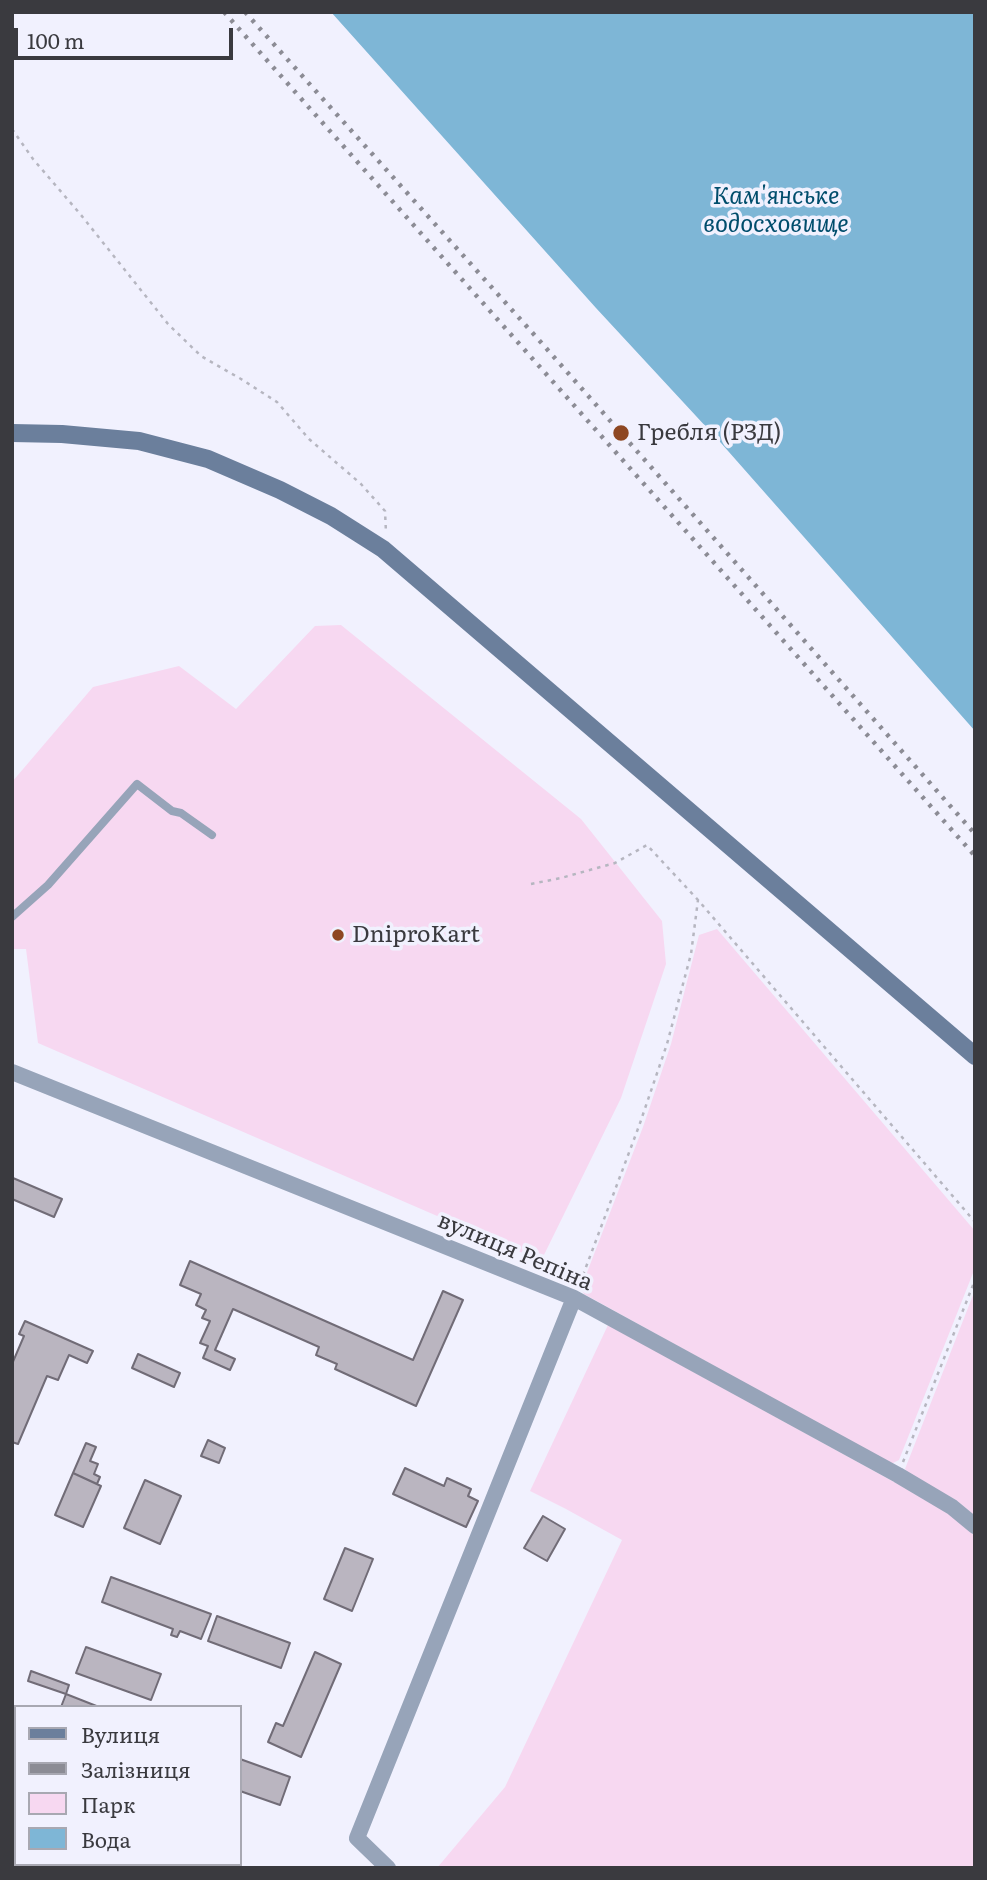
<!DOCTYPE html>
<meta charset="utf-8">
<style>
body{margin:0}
#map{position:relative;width:987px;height:1880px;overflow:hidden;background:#f1f1fe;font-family:Literata,serif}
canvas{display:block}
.frame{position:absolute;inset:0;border:14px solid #3a3a3f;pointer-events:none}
.legend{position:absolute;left:14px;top:1705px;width:228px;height:161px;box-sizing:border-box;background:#f1f1fe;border:2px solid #a8a8b2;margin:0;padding:9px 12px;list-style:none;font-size:21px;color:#3a3a3f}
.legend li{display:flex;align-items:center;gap:14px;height:35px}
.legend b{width:35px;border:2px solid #a8a8b2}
.scale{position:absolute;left:14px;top:28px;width:219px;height:32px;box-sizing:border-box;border:4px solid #3a3a3f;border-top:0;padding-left:9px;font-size:21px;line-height:24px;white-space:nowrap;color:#3a3a3f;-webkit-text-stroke:5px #f1f1fe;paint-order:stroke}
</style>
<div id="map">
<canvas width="987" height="1880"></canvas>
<div class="frame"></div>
<ul class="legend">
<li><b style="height:9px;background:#6b7f9c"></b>Вулиця</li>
<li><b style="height:9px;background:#8c8c95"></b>Залізниця</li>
<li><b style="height:19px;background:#f7d8f1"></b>Парк</li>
<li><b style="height:19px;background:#7eb6d6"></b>Вода</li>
</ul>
<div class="scale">100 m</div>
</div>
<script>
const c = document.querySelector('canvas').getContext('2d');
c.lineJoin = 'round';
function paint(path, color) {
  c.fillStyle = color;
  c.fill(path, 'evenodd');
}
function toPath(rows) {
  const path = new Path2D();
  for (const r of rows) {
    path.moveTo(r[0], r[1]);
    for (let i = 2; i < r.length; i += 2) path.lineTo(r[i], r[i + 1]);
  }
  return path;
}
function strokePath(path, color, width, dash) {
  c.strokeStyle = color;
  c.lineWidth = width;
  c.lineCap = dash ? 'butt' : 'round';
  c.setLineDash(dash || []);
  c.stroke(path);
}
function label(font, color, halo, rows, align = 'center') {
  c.font = font + ' Literata,serif';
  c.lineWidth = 7;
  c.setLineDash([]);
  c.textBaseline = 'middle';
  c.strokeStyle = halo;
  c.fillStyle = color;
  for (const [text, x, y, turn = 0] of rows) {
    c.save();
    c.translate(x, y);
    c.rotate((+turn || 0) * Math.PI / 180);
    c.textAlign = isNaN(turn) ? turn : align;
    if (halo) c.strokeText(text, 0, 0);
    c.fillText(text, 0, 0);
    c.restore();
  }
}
const green = toPath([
 [341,625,581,819,662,921,666,964,621,1098,541,1261,38,1043,26,949,12,949,12,782,93,687,179,666,236,709,315,626],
 [717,929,975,1231,975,1268,899,1460,891,1464,584,1294,581,1288,643,1127,671,1044,699,935],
 [975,1290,975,1516,956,1500,910,1475,905,1469],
 [608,1325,896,1483,949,1514,975,1536,975,1868,437,1868,505,1787,622,1540,566,1509,530,1491]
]);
const water = toPath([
 [331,12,975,12,975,731,721,443,596,308]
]);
const building = toPath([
 [13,1178,62,1199,54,1217,12,1199,13,1178],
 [190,1261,413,1360,443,1291,463,1300,416,1406,335,1369,337,1364,316,1355,319,1347,233,1309,215,1350,235,1359,230,1370,203,1358,208,1346,200,1343,210,1321,202,1318,206,1310,196,1305,201,1294,180,1285,190,1261],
 [25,1321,93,1351,87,1363,69,1355,58,1380,47,1376,18,1444,12,1442,12,1364,24,1336,19,1334,25,1321],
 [138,1354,180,1373,174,1387,132,1368,138,1354],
 [208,1440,225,1448,219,1463,201,1456,208,1440],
 [86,1443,96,1447,90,1461,98,1464,94,1474,100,1477,97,1484,73,1473,86,1443],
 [405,1468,444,1486,447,1478,471,1489,468,1496,478,1501,466,1527,393,1494,405,1468],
 [73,1473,101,1486,83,1527,55,1515,73,1473],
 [145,1480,181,1496,160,1544,124,1528,145,1480],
 [543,1516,565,1529,547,1561,524,1548,543,1516],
 [345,1548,373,1559,352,1611,324,1599,345,1548],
 [111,1577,211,1614,201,1639,180,1631,177,1637,171,1635,173,1629,102,1602,111,1577],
 [217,1616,290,1643,281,1668,208,1641,217,1616],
 [86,1647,161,1674,151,1700,76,1673,86,1647],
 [315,1652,341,1664,301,1757,268,1742,276,1723,283,1726,315,1652],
 [31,1671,69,1685,66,1694,28,1681,31,1671],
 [66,1694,99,1707,61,1707,66,1694],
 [240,1759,290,1777,280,1805,240,1791,240,1759]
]);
const path = toPath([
 [12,129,33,159,81,215,168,324,201,356,241,379,277,402,309,439,361,484,385,511,386,533],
 [531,884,561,878,615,863,647,845,698,900,975,1222],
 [580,1283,639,1126,667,1044,691,954,698,900],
 [903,1462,975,1280]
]);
const lane = toPath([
 [12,917,48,885,137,784,172,811,181,813,212,835],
 [140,1868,141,1864]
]);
const street = toPath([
 [12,1072,574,1298,898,1475,952,1507,975,1526],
 [388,1868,357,1838,574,1298]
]);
const secondary = toPath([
 [12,433,62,434,139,441,208,459,280,490,331,516,383,549,975,1056]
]);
const rail = toPath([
 [224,12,975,856],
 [245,12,538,339,975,834]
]);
const markers = [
 [621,433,9,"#8e4722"],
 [338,935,7,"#8e4722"]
];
const poiNames = [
 ["Гребля (РЗД)",637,433],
 ["DniproKart",352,935]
];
const streetNames = [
 ["вулиця Репіна",515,1252,23]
];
const waterNames = [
 ["Кам'янське",776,197],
 ["водосховище",776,225]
];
paint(green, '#f7d8f1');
paint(water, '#7eb6d6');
paint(building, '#bab5c0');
strokePath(building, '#716c77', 2);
strokePath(path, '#b6b6c0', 2.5, [3.5, 5]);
strokePath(lane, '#97a4b9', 8);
strokePath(street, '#97a4b9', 16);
strokePath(secondary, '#6b7f9c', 18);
strokePath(rail, '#8c8c95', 4.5, [3.5, 7]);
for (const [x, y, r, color] of markers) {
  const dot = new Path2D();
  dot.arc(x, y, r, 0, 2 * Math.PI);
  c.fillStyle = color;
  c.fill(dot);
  strokePath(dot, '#f1f1fe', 2.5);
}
label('23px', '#3a3a3f', '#f1f1fe', poiNames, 'left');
label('23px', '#3a3a3f', '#f1f1fe', streetNames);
label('italic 24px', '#004d6c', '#f1f1fe', waterNames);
</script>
